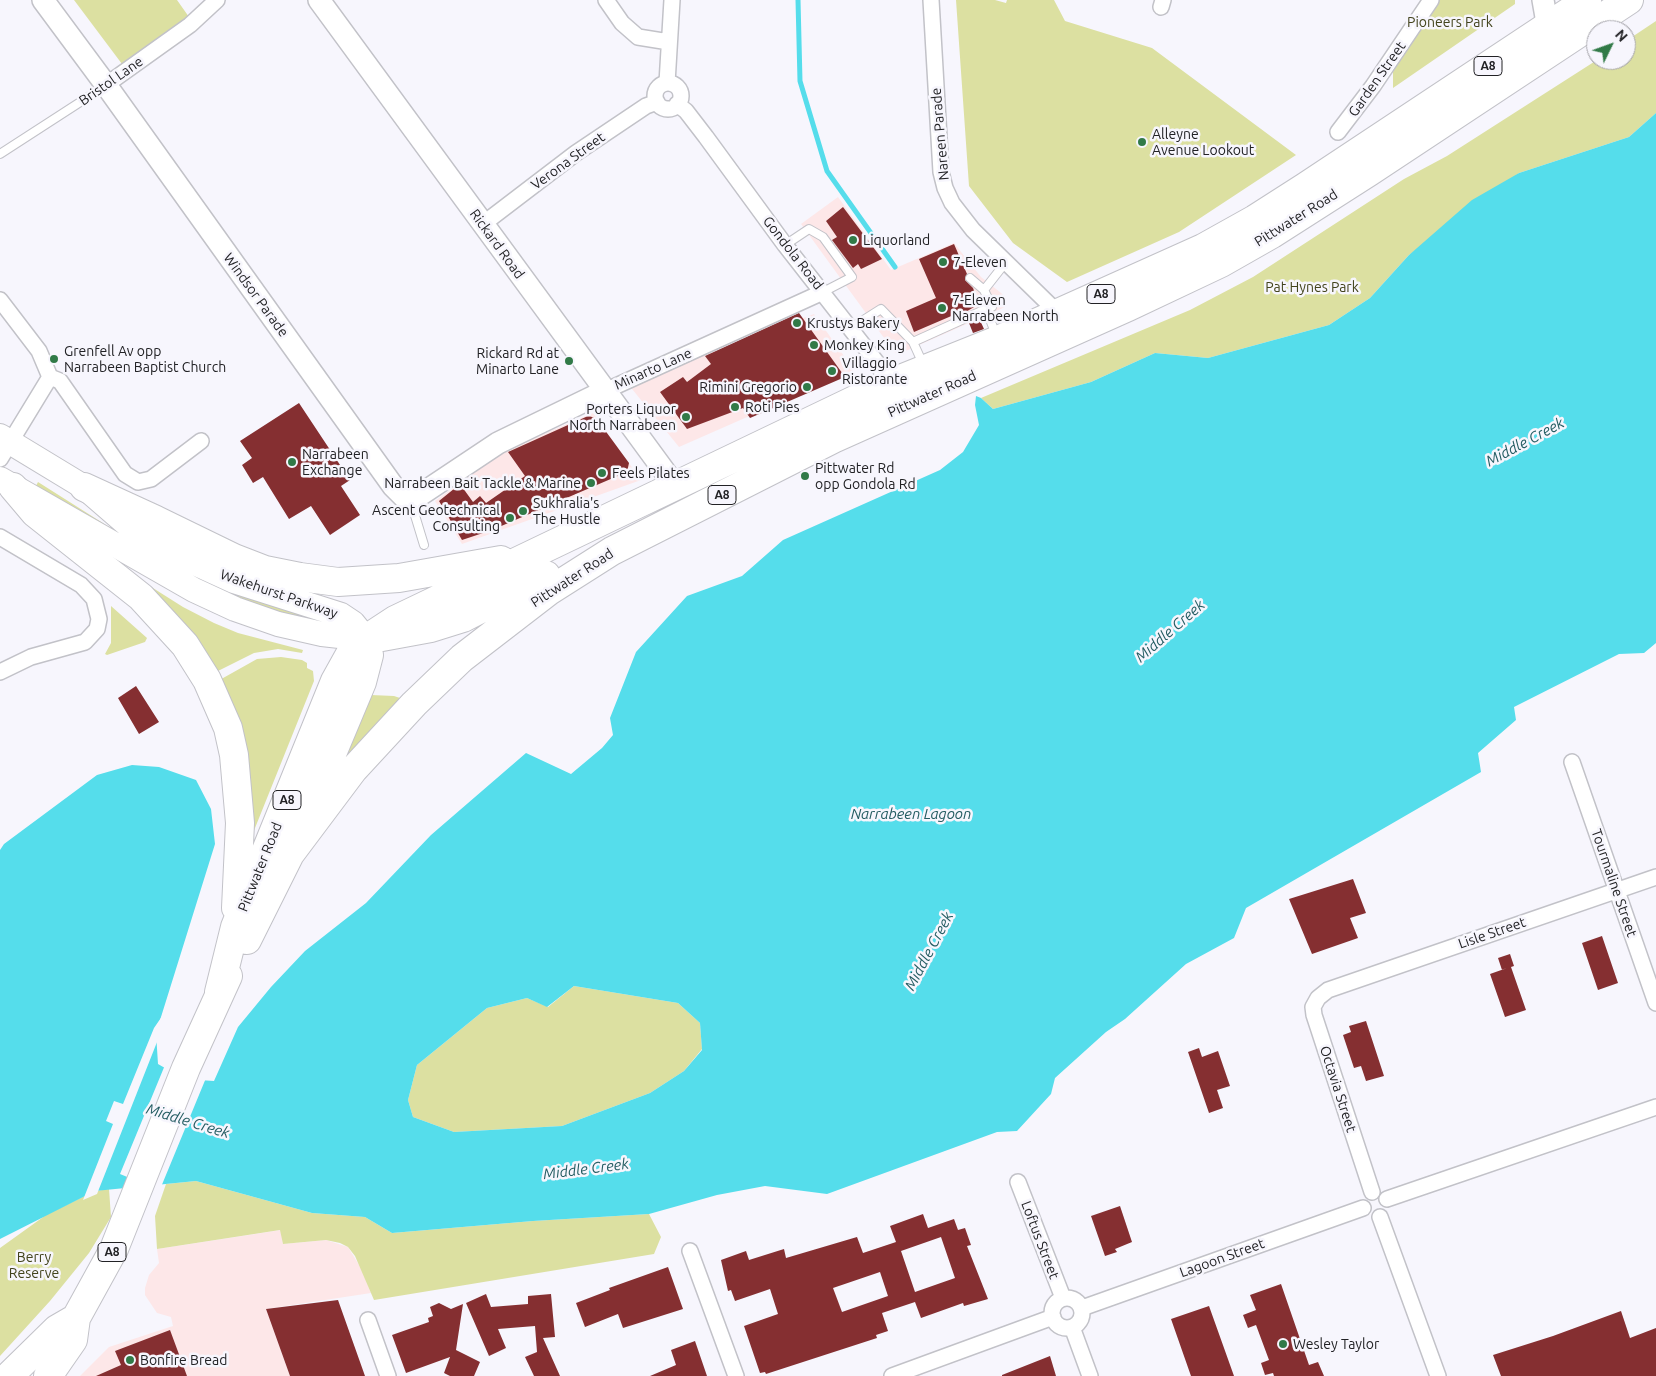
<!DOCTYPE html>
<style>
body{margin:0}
#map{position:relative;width:1656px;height:1376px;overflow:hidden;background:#f7f6fd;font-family:Ubuntu,sans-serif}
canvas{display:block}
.north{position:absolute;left:1586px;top:20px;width:50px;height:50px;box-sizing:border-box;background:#f7f6fd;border:1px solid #a2a1a7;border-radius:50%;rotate:48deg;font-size:14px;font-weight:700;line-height:20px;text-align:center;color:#222225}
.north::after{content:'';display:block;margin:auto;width:18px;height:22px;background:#317a47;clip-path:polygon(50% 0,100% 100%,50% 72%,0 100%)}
</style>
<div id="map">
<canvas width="1656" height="1376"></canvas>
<div class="north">N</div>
</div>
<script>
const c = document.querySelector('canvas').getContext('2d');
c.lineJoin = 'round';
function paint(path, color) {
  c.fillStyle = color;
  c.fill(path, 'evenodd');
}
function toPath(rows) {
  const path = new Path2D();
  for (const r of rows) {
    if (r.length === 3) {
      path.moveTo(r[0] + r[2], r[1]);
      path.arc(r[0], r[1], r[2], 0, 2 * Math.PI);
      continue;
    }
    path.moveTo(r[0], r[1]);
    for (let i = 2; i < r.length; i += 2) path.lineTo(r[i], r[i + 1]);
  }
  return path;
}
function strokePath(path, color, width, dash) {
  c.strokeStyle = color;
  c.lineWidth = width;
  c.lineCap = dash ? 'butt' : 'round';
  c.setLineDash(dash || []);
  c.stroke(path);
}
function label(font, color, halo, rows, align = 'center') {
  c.font = font + ' Ubuntu,sans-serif';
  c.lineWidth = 5;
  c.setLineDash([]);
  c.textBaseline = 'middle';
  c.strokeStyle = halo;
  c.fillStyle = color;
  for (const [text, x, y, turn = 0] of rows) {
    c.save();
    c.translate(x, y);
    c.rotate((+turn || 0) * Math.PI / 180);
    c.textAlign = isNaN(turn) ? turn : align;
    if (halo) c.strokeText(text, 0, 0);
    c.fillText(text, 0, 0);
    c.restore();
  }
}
const commercial = toPath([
 [838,197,891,270,954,243,981,277,1006,297,1005,307,901,353,895,353,801,224],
 [814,314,854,370,679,447,628,384],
 [593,413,641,480,462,544,435,501,501,452],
 [281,1230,283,1244,326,1240,348,1247,362,1270,371,1293,266,1309,290,1376,80,1376,109,1347,173,1326,171,1317,157,1313,145,1295,145,1288,149,1275,159,1263,157,1249]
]);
const green = toPath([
 [74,0,177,0,189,17,122,64],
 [956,0,995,0,1006,3,1007,0,1054,0,1065,21,1152,48,1296,155,1179,232,1067,282,1013,243,969,186],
 [1439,0,1515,0,1515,4,1393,88,1393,72,1396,63],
 [1656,21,1656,113,1629,137,1519,173,1409,255,1370,298,1329,325,1208,358,1155,353,1091,382,993,409,981,398,1190,310,1253,277,1404,179,1447,156,1597,60,1626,60,1626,41],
 [38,482,166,563,233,593,320,619,318,625,229,600,34,490],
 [126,571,183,607,214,623,238,633,303,650,302,653,278,649,254,653,216,672],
 [111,606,147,638,145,642,107,655,105,654,111,643],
 [281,657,302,660,307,663,307,668,313,671,314,681,253,833,216,682,257,659],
 [371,695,394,696,403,699,325,793],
 [574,986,678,1003,700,1023,702,1049,684,1071,650,1093,562,1126,454,1132,413,1117,408,1100,417,1065,487,1008,527,998,548,1007],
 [196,1181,312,1213,365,1217,392,1233,533,1221,649,1214,661,1237,654,1254,374,1300,355,1256,348,1247,340,1243,326,1240,283,1244,280,1230,157,1249,155,1216,166,1184],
 [109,1189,111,1217,89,1253,50,1301,0,1356,0,1248,46,1215,95,1191]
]);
const water = toPath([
 [1656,113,1656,643,1644,653,1619,654,1514,707,1516,720,1478,753,1481,772,1246,908,1234,938,1186,964,1125,1019,1106,1032,1055,1078,1051,1094,1017,1131,997,1132,827,1194,765,1186,717,1195,649,1214,533,1221,392,1233,365,1217,312,1213,196,1181,95,1191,0,1239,0,850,4,844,97,775,132,765,159,767,196,780,211,809,215,844,156,1033,158,1064,184,1079,214,1081,238,1027,271,987,305,951,366,903,431,835,526,753,571,774,602,748,613,735,610,718,636,652,687,596,742,576,783,540,940,470,963,452,979,425,975,405,976,396,981,398,993,409,1091,382,1155,353,1208,358,1329,325,1370,298,1409,255,1472,200,1519,173,1629,137],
 [574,986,678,1003,700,1023,702,1050,684,1071,650,1093,562,1126,454,1132,413,1117,408,1100,417,1065,487,1008,527,998,547,1007]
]);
const pier = toPath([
 [167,1009,159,1037,97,1194,83,1200,113,1124,106,1121,114,1101,123,1104,154,1028],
 [165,1065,185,1076,206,1078,161,1187,154,1188,120,1174]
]);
const stream = toPath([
 [798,0,800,81,827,171,895,267]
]);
const building = toPath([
 [843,207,882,259,861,269,858,264,853,268,832,240,837,237,826,221],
 [954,244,967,274,965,280,973,288,979,304,964,313,963,311,914,332,906,311,936,298,919,259],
 [799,313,845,377,750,418,743,408,687,429,660,392,683,377,687,382,711,364,705,356],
 [979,318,984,329,973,333,969,323],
 [299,403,350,480,341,486,360,515,330,535,311,506,289,519,263,477,253,483,242,465,252,458,240,441],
 [588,416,596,418,629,463,627,472,492,530,462,540,439,501,460,484,473,502,480,496,486,503,525,476,508,452],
 [136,686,159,722,139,734,118,698],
 [1353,879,1366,913,1350,918,1358,938,1312,954,1289,899],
 [1602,936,1618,983,1598,990,1582,943],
 [1510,954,1514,966,1511,967,1526,1010,1505,1017,1490,974,1507,968,1502,970,1498,958],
 [1366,1021,1384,1076,1366,1081,1361,1066,1354,1068,1343,1035,1351,1032,1349,1026],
 [1199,1048,1202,1057,1218,1051,1230,1086,1217,1090,1223,1108,1209,1113,1188,1052],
 [1120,1206,1132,1242,1115,1249,1117,1252,1105,1256,1091,1216],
 [923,1214,928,1228,954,1219,958,1230,965,1228,971,1245,967,1246,988,1299,964,1306,963,1303,921,1318,915,1302,882,1313,888,1331,876,1335,877,1338,766,1374,765,1372,760,1373,744,1326,778,1314,770,1289,735,1301,731,1290,728,1291,721,1260,746,1251,749,1260,784,1249,786,1258,857,1237,863,1253,896,1242,890,1226],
 [941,1237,955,1278,915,1292,901,1251],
 [880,1272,888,1296,842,1312,833,1288],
 [668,1267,683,1309,623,1328,618,1314,585,1327,576,1303,610,1290,609,1288],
 [1281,1284,1309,1365,1318,1362,1324,1376,1274,1376,1273,1373,1265,1375,1261,1363,1269,1360,1256,1325,1248,1328,1243,1315,1256,1310,1250,1295],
 [486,1294,491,1307,528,1304,528,1296,551,1294,555,1337,543,1338,560,1376,534,1376,525,1357,537,1352,535,1326,498,1329,506,1348,489,1356,466,1303],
 [338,1300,365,1376,290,1376,266,1309],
 [439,1303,451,1309,463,1304,456,1350,480,1362,474,1376,450,1376,444,1373,450,1357,406,1373,392,1335,429,1322,428,1318,433,1316,430,1307],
 [1209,1306,1234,1376,1191,1376,1171,1319],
 [1621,1311,1630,1338,1656,1328,1656,1376,1501,1376,1493,1355,1553,1336],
 [170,1330,187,1376,96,1376,121,1365,115,1351],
 [695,1341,707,1376,650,1376,676,1365,671,1350],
 [1050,1356,1056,1376,1002,1376,1002,1375]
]);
const lane = toPath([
 [0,154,105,86],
 [785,245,809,229,823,237,852,277,823,292],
 [970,278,984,290,1006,262],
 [984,290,992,307,986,309],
 [851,328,881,309,913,342,923,364],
 [913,342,986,309,996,335],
 [410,499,424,545]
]);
const street = toPath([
 [606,0,622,23,638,37,669,42],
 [931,0,941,172,945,188,952,203,973,230,1058,313],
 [1161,7,1163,0],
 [667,83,672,0],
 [668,96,13],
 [106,85,190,25,217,0],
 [677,104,686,111,706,137,785,245,878,364,890,389],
 [1338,132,1373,86,1431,0],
 [483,224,576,153,646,106,657,102],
 [0,300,39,351,50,377,60,381,125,474,138,482,151,479,201,441],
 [605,391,823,292],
 [0,459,50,377],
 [0,537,81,585,94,599,99,619,97,629,85,642,31,657,0,672],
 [1572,762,1656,1003],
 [1018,1182,1063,1298],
 [1372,1192,1314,1015,1313,1007,1318,998,1328,990,1656,877],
 [1387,1199,1656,1107],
 [1380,1217,1438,1376],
 [690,1251,736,1376],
 [1067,1313,15],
 [1082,1308,1363,1208],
 [368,1320,388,1376],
 [1072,1327,1090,1376],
 [892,1376,1053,1317]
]);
const secondary = toPath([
 [43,0,106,85,393,486,405,498,417,497,498,443,605,391],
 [319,0,676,487],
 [1543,0,1550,40]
]);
const primary = toPath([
 [0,436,84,487,136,532,186,559,234,581,341,615,353,623,366,639],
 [0,479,194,590,235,609,278,624,322,634,366,639]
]);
const highway = toPath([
 [13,487,35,513,141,597,185,645,207,680,228,728,234,755,240,823,236,908],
 [84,487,156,520,234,558,265,570,300,577,338,582,399,578,501,560],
 [382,637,431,628,463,618,546,575],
 [290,854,353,770,414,704,462,658,549,591,612,551,833,439,1128,307,1221,263,1272,234,1369,172,1629,0],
 [247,940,290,854,362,682,369,655,366,639],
 [219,992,235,927,335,681,350,654,366,639,395,620,888,384,998,340,1203,248,1255,219,1305,187,1587,0],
 [9,1376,57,1329,76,1318],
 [48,1376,73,1340,76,1318,114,1249,186,1068,228,976]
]);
const markers = [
 [1142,142,5,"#317a47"],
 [853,240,5,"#317a47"],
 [943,262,5,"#317a47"],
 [942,308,5,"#317a47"],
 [797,323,5,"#317a47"],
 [814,345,5,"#317a47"],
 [54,359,5,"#317a47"],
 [569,361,5,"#317a47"],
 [832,371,5,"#317a47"],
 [807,387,5,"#317a47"],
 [735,407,5,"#317a47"],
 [686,417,5,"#317a47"],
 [292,462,5,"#317a47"],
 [602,473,5,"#317a47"],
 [805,476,5,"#317a47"],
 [591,483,5,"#317a47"],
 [523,511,5,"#317a47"],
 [510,518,5,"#317a47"],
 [1283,1344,5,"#317a47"],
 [130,1360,5,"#317a47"]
];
const shields = [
 [1488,66,28],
 [1101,294,28],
 [722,495,28],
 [287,800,28],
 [112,1252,28]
];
const shieldNames = [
 ["A8",1488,66],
 ["A8",1101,294],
 ["A8",722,495],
 ["A8",287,800],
 ["A8",112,1252]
];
const parkNames = [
 ["Pioneers Park",1450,22],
 ["Pat Hynes Park",1312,287],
 ["Berry",34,1257],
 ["Reserve",34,1273]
];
const streetNames = [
 ["Garden Street",1377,79,-55],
 ["Bristol Lane",111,81,-35],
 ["Nareen Parade",940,134,-95],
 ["Verona Street",568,161,-36],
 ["Pittwater Road",1296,218,-32],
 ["Rickard Road",497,244,54],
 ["Gondola Road",793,253,52],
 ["Windsor Parade",256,295,54],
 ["Minarto Lane",653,369,-24],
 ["Pittwater Road",932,394,-24],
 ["Pittwater Road",572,578,-33],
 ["Wakehurst Parkway",279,594,19],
 ["Pittwater Road",260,867,-68],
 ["Tourmaline Street",1614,883,71],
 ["Lisle Street",1492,933,-19],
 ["Octavia Street",1338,1089,72],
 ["Loftus Street",1040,1240,69],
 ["Lagoon Street",1222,1258,-20]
];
const poiNames = [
 ["Alleyne",1152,134],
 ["Avenue Lookout",1152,150],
 ["Liquorland",863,240],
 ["7-Eleven",953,262],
 ["7-Eleven",952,300],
 ["Narrabeen North",952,316],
 ["Krustys Bakery",807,323],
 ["Monkey King",824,345],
 ["Grenfell Av opp",64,351],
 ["Narrabeen Baptist Church",64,367],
 ["Rickard Rd at",559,353,"right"],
 ["Minarto Lane",559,369,"right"],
 ["Villaggio",842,363],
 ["Ristorante",842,379],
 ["Rimini Gregorio",797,387,"right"],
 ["Roti Pies",745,407],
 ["Porters Liquor",676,409,"right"],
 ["North Narrabeen",676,425,"right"],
 ["Narrabeen",302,454],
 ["Exchange",302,470],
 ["Pittwater Rd",815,468],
 ["opp Gondola Rd",815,484],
 ["Feels Pilates",612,473],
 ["Narrabeen Bait Tackle & Marine",581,483,"right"],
 ["Sukhralia's",533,503],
 ["The Hustle",533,519],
 ["Ascent Geotechnical",500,510,"right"],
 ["Consulting",500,526,"right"],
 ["Wesley Taylor",1293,1344],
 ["Bonfire Bread",140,1360]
];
const waterNames = [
 ["Middle Creek",1525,442,-28],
 ["Middle Creek",1170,631,-41],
 ["Narrabeen Lagoon",911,814],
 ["Middle Creek",929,951,-62],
 ["Middle Creek",188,1121,17],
 ["Middle Creek",586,1169,-7]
];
paint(commercial, '#fde7e8');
paint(green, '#dce0a1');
paint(water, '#55ddeb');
paint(pier, '#f7f6fd');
strokePath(stream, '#55ddeb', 5);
paint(building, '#852f31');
strokePath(lane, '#c2c2c8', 10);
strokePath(street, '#c2c2c8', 18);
strokePath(secondary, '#c2c2c8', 24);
strokePath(primary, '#c2c2c8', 26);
strokePath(highway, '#c2c2c8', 30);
strokePath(lane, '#fff', 8);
strokePath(street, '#fff', 15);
strokePath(secondary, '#fff', 21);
strokePath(primary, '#fff', 24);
strokePath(highway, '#fff', 28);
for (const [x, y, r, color] of markers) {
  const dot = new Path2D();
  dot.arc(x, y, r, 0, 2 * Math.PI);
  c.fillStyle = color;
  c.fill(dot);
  strokePath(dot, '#f7f6fd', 2);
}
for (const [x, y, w] of shields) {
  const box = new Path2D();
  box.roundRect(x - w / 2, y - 9.5, w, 19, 4);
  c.fillStyle = '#f7f6fd';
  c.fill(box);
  strokePath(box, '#222225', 1);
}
label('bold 12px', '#222225', null, shieldNames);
label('14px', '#43441d', '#f7f6fd', parkNames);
label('14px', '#222225', '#f7f6fd', streetNames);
label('14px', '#222225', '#f7f6fd', poiNames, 'left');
label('italic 15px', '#245c62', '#f7f6fd', waterNames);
</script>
